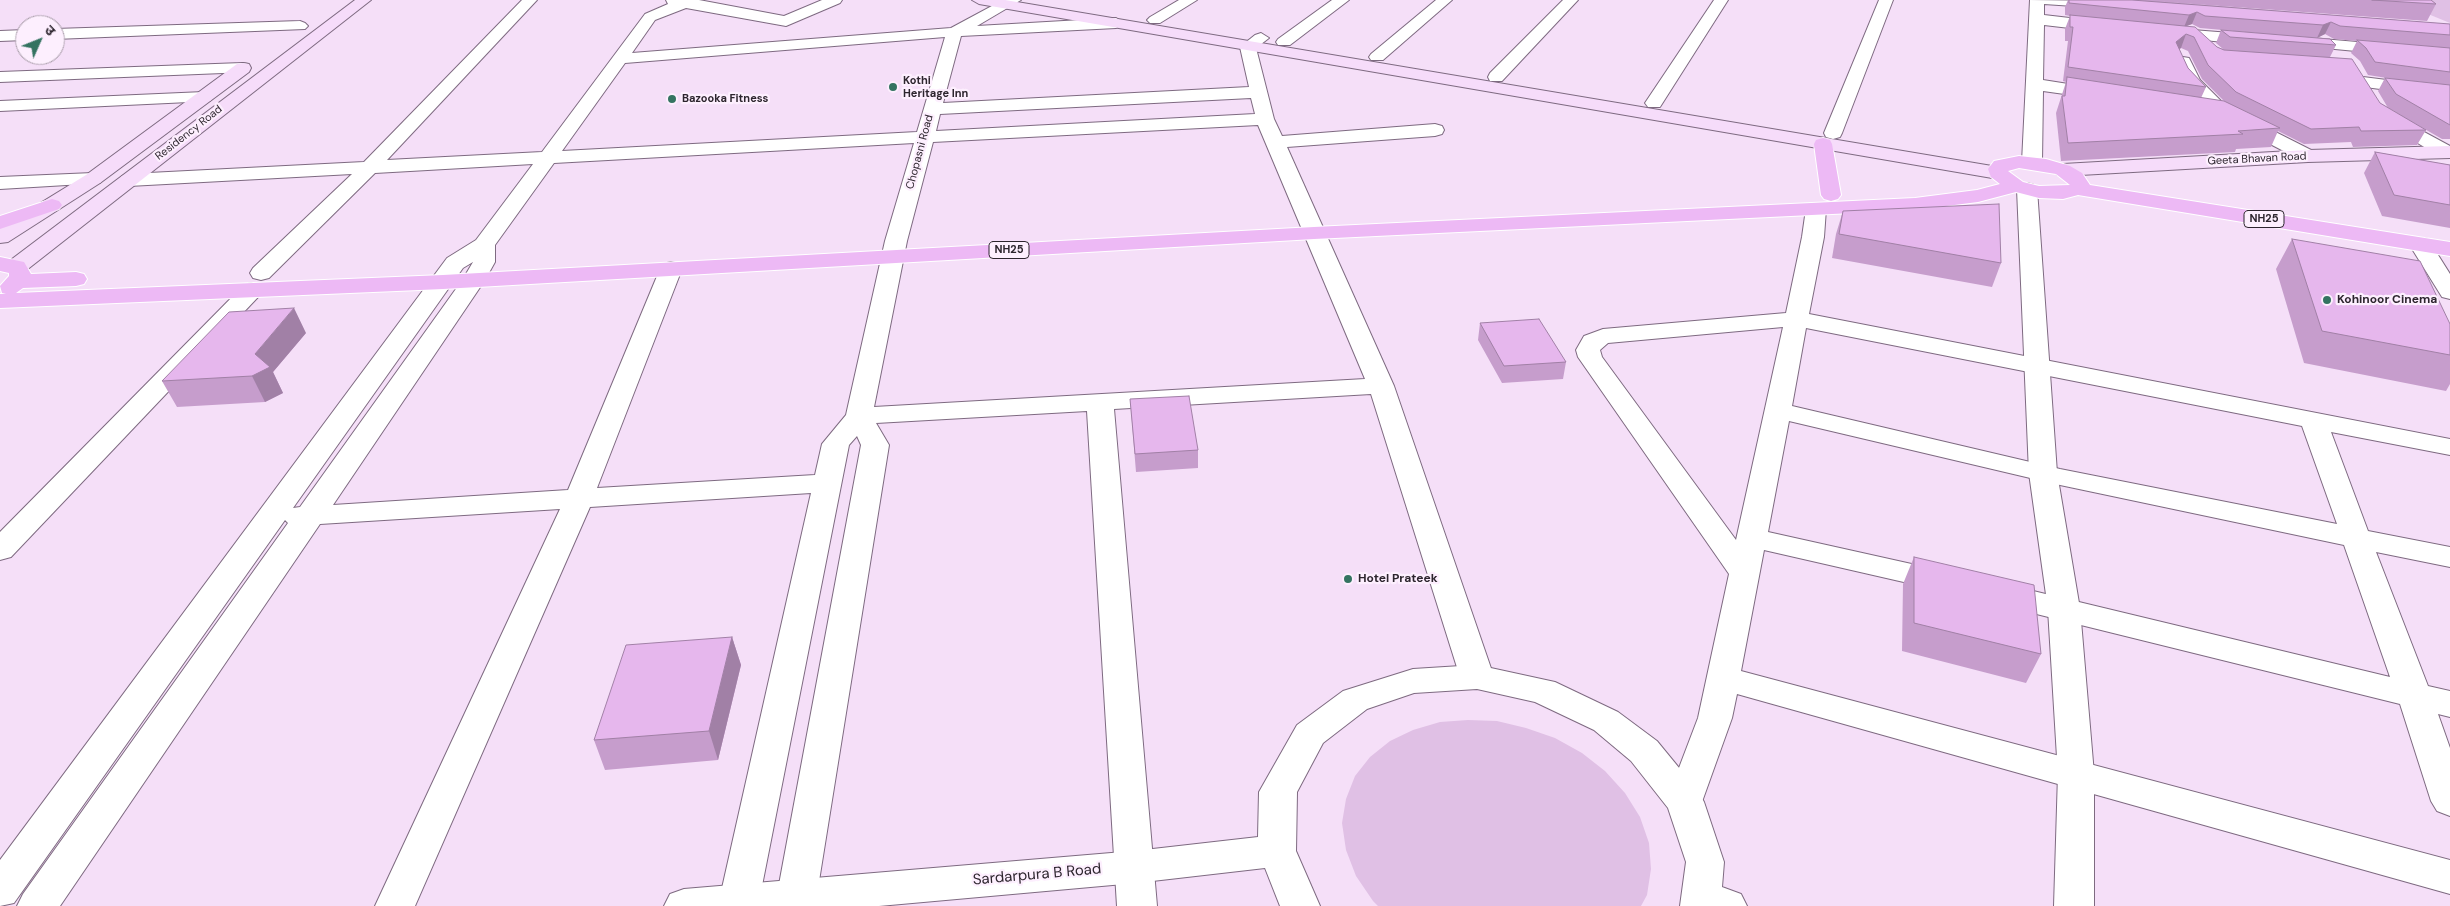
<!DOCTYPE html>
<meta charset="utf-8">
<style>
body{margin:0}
#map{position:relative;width:2450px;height:906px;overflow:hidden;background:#f5dff8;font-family:"DM Sans","Noto Sans Devanagari",sans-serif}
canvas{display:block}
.north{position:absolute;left:15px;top:15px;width:50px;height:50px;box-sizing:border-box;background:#fdeffe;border:1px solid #aa9eab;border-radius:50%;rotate:46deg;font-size:14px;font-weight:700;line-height:20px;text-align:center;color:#2d252e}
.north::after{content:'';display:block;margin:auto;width:18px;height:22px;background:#347361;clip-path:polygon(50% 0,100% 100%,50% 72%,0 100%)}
</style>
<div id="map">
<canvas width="2450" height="906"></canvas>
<div class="north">उ</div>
</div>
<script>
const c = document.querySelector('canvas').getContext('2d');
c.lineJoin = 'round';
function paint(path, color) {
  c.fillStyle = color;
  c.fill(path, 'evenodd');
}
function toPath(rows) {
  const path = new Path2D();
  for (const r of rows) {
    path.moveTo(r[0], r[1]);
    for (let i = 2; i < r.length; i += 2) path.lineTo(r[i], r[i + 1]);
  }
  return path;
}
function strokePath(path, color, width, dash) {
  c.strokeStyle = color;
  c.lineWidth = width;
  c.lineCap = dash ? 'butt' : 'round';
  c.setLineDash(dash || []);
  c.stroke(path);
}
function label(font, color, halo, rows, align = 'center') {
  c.font = font + ' "DM Sans",sans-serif';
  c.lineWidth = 4.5;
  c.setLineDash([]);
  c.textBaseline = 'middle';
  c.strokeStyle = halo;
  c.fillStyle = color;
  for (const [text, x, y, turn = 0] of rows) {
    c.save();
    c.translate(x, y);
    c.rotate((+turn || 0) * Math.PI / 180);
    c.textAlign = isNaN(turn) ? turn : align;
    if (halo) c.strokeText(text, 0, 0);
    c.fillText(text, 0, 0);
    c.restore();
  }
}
const green = toPath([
 [2356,0,2450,0,2450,23,2411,7],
 [1468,720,1497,721,1526,728,1555,738,1582,753,1605,771,1625,793,1640,817,1649,843,1651,869,1647,895,1641,906,1378,906,1373,901,1356,876,1346,850,1342,823,1346,799,1355,776,1370,757,1390,741,1413,730,1440,722]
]);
const minor = toPath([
 [522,0,537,0,387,160,542,152,645,14,668,4,666,0,699,0,784,16,822,0,842,0,840,3,786,26,686,8,655,20,632,53,951,28,1003,0,1021,0,977,26,1116,18,1124,23,1116,28,961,36,943,103,1249,87,1240,47,1255,35,1261,33,1269,38,1256,48,1274,119,1282,136,1435,124,1442,126,1444,130,1442,134,1435,136,1287,147,1394,386,1494,677,1489,686,1477,689,1465,686,1460,677,1371,394,1114,409,1157,906,1117,906,1087,411,876,423,889,445,815,906,775,906,861,445,857,436,849,445,758,906,718,906,811,493,590,507,415,906,375,906,560,509,320,524,60,906,17,906,23,894,288,523,285,520,14,903,0,906,0,860,447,258,476,240,533,164,375,173,269,278,261,280,253,278,250,273,253,268,352,174,129,186,122,184,119,180,122,176,129,174,364,162,522,0],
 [945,37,917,132,562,151,625,63,945,37],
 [1251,98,1255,114,936,131,940,114,1251,98],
 [1258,125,1365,379,874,407,907,241,933,142,1258,125],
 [914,143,885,241,846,415,822,444,815,475,597,488,682,269,679,264,671,262,663,264,660,269,568,490,333,505,485,280,495,262,495,245,554,163,914,143],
 [473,262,463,279,300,507,293,508,463,268,473,262],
 [1179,0,1197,0,1160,23,1150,23,1147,20,1150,17,1179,0],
 [1332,0,1349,0,1290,45,1278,45,1276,42,1278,39,1332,0],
 [1436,0,1452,0,1383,60,1371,60,1369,57,1371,54,1436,0],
 [1563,0,1578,0,1502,81,1490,81,1488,77,1490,73,1563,0],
 [1714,0,1728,0,1660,107,1648,107,1645,103,1714,0],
 [1879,0,1893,0,1842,133,1840,137,1833,139,1826,137,1824,133,1879,0],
 [2030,0,2109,1,2111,4,2109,7,2104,8,2044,4,2044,15,2104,22,2112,27,2104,32,2044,25,2043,80,2100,89,2106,90,2109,94,2106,98,2100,99,2043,91,2042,162,2039,166,2032,168,2025,166,2022,162,2030,0],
 [300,21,305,23,308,26,305,29,55,39,55,29,300,21],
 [2167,28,2256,35,2264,40,2256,45,2161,36,2159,33,2161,30,2167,28],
 [25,30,25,40,0,41,0,31,25,30],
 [2299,37,2450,50,2450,60,2293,45,2291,42,2299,37],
 [2183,57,2189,58,2200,80,2228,108,2315,152,2318,156,2315,160,2301,160,2216,116,2184,82,2175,62,2177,58,2183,57],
 [242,63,248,64,250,68,248,72,0,82,0,72,242,63],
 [2363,77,2450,88,2450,98,2357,86,2354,82,2357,78,2363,77],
 [204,92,210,93,213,97,210,101,0,111,0,101,204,92],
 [2389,113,2450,146,2450,157,2439,156,2383,122,2380,118,2383,114,2389,113],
 [93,173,100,175,103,179,100,183,0,189,0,177,93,173],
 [1816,203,1823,205,1826,209,1824,237,1809,314,2450,439,2450,455,2331,432,2368,531,2450,547,2450,567,2376,552,2428,686,2450,691,2450,717,2438,714,2450,748,2450,816,2437,811,2431,801,2400,704,2000,605,1989,601,1984,594,1989,587,2000,583,2390,677,2344,545,2060,485,1789,421,1768,532,1943,571,1954,574,1959,581,1954,588,1943,591,1764,550,1741,671,2450,860,2450,894,1737,694,1732,718,1698,813,1685,817,1672,813,1666,802,1698,718,1729,574,1578,357,1576,350,1584,336,1603,329,1786,313,1802,237,1806,209,1809,205,1816,203],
 [1783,327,1736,540,1602,357,1600,350,1608,343,1783,327],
 [1806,328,2302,426,2337,524,2060,469,1792,406,1806,328],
 [2420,238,2428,239,2450,274,2450,299,2442,297,2409,244,2412,239,2420,238],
 [252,283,260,285,263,290,260,295,11,557,0,560,0,532,244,285,252,283]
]);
const tertiary = toPath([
 [2027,183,2034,185,2037,189,2057,473,2080,609,2094,774,2094,906,2054,906,2058,774,2048,609,2029,473,2017,189,2020,185,2027,183],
 [1477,665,1555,682,1618,712,1657,741,1698,791,1704,802,1724,862,1722,887,1741,894,1747,906,1680,906,1686,862,1668,808,1631,761,1594,730,1535,702,1477,689,1414,693,1367,709,1323,743,1297,792,1296,851,1320,906,1280,906,1265,868,1135,883,879,906,664,906,670,894,684,889,1135,851,1258,837,1259,792,1297,725,1343,691,1413,669,1477,665]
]);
const secondary = toPath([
 [355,0,371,0,24,272,16,274,8,272,5,267,8,262,355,0],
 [972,0,1005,0,1998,167,2005,169,2008,173,2005,177,1998,179,979,4,972,0],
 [243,63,249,64,251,68,249,72,100,183,8,242,0,243,0,228,86,175,237,64,243,63],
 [2450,146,2450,158,2308,162,2063,176,2056,174,2053,170,2056,166,2063,164,2308,150,2450,146]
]);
const primary = toPath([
 [1823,138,1830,140,1832,144,1841,195,1838,199,1831,201,1824,199,1821,195,1814,144,1816,140,1823,138],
 [2019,156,2046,159,2070,166,2082,173,2090,185,2450,242,2450,256,2078,195,2063,199,2039,198,2016,192,1978,202,1915,210,1314,239,443,289,0,308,0,294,6,294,2,293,0,286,9,276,9,273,0,271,0,257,24,262,31,274,76,272,84,274,87,279,84,284,76,286,23,288,16,293,443,275,1314,227,1915,198,1977,190,2000,184,1991,177,1988,169,1994,161,2019,156],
 [2019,168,2056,174,2070,185,2039,186,2023,182,2008,171,2019,168],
 [52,199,59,201,62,205,59,209,0,229,0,216,52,199]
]);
const wall = toPath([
 [2068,0,2431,0,2436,4,2427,21,2152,1,2450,24,2450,139,2442,139,2388,108,2378,91,2385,78,2393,79,2368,75,2360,61,2351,53,2357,41,2334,39,2325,34,2317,38,2336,45,2330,57,2380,103,2426,130,2417,145,2353,147,2351,142,2304,144,2278,131,2271,147,2236,149,2235,152,2061,161,2056,113,2066,82,2063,81,2068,41,2065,41,2065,29,2070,16,2065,15,2065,7],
 [2192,24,2200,28,2268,34,2221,30,2216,43,2223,49,2217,47,2186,26],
 [2181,48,2188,51,2202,79,2224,101,2201,98,2206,87,2188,68,2179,49],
 [2375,152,2450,165,2450,228,2382,216,2364,173],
 [1843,211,2001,263,1992,287,1832,258,1836,234],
 [2292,239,2450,324,2450,384,2446,391,2304,363,2276,269],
 [1480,323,1566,362,1563,379,1502,383,1478,340],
 [306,333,273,372,283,393,265,402,177,407,162,381],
 [1130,399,1198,450,1198,468,1136,472],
 [1914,557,2041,654,2026,683,1902,651,1903,584],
 [732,637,741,665,718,760,605,770,594,740]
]);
const shadedWall = toPath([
 [2197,12,2192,24,2184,27,2189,15],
 [2331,22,2325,34,2317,38,2323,25],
 [2186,34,2181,48,2170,56,2176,42],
 [294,308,306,333,273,372,283,393,265,402,252,376,255,354],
 [732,637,741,665,718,760,709,731]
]);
const building = toPath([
 [2069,0,2132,0,2450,24,2450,35,2340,26,2331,22,2323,25,2205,16,2197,12,2189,15,2069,3,2069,0],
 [2372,0,2431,0,2436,4,2372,0],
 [2070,15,2195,27,2217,47,2224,50,2352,59,2380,103,2426,130,2361,131,2359,127,2311,129,2236,92,2208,65,2194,37,2186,34,2176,42,2188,68,2206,87,2068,67,2073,27,2070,27,2070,15],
 [2221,30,2330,39,2336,45,2230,37,2221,30],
 [2357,40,2450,48,2450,72,2375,62,2366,48,2357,40],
 [2067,77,2224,101,2280,128,2238,131,2243,134,2068,143,2062,96,2065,96,2067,77],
 [2385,78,2450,85,2450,125,2396,94,2385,78],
 [2375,152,2450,165,2450,205,2394,195,2375,152],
 [1999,204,2001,263,1839,234,1843,211,1999,204],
 [2292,239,2420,261,2450,324,2450,355,2322,331,2292,239],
 [294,308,255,354,270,367,252,376,162,381,229,312,294,308],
 [1539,319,1566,362,1504,366,1480,323,1539,319],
 [1189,396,1198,450,1135,454,1130,399,1189,396],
 [1914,557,2034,585,2041,654,1914,623,1914,557],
 [732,637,709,731,594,740,626,645,732,637]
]);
const markers = [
 [893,87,5,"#347361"],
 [672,99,5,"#347361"],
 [2327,300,5,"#347361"],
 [1348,579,5,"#347361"]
];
const farPoinames = [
 ["Kothi",903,81],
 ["Heritage Inn",903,94],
 ["Bazooka Fitness",682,99]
];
const farStreetnames = [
 ["Residency Road",189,133,-38],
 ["Chopasni Road",920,152,-75],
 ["Geeta Bhavan Road",2257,159,-3]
];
const shields = [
 [2264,219,40],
 [1009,250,40]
];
const shieldNames = [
 ["NH25",2264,219],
 ["NH25",1009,250]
];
const poiNames = [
 ["Kohinoor Cinema",2337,300],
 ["Hotel Prateek",1358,579]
];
const nearStreetnames = [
 ["Sardarpura B Road",1037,875,-5]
];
paint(green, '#e0c0e5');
strokePath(minor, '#7e6a81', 2);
strokePath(tertiary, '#7e6a81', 2);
strokePath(secondary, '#7e6a81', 2);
strokePath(primary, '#fff', 2);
paint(minor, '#fff');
paint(tertiary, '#fff');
paint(secondary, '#f6dcfa');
paint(primary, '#edb9f5');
paint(wall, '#c69dcc');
paint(shadedWall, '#a180a6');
paint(building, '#e6b7ed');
strokePath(building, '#a180a6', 1);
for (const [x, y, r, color] of markers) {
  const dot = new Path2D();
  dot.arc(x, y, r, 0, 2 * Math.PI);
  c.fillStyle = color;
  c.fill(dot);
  strokePath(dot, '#fdeffe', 2);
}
label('bold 11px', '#2d252e', '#fdeffe', farPoinames, 'left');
label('11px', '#2d252e', '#fdeffe', farStreetnames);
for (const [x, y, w] of shields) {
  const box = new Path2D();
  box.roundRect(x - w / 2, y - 8.5, w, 17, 4);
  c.fillStyle = '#fdeffe';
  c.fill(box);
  strokePath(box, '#2d252e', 1);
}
label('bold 11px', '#2d252e', null, shieldNames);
label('bold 12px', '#2d252e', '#fdeffe', poiNames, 'left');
label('15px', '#2d252e', '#fdeffe', nearStreetnames);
</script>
